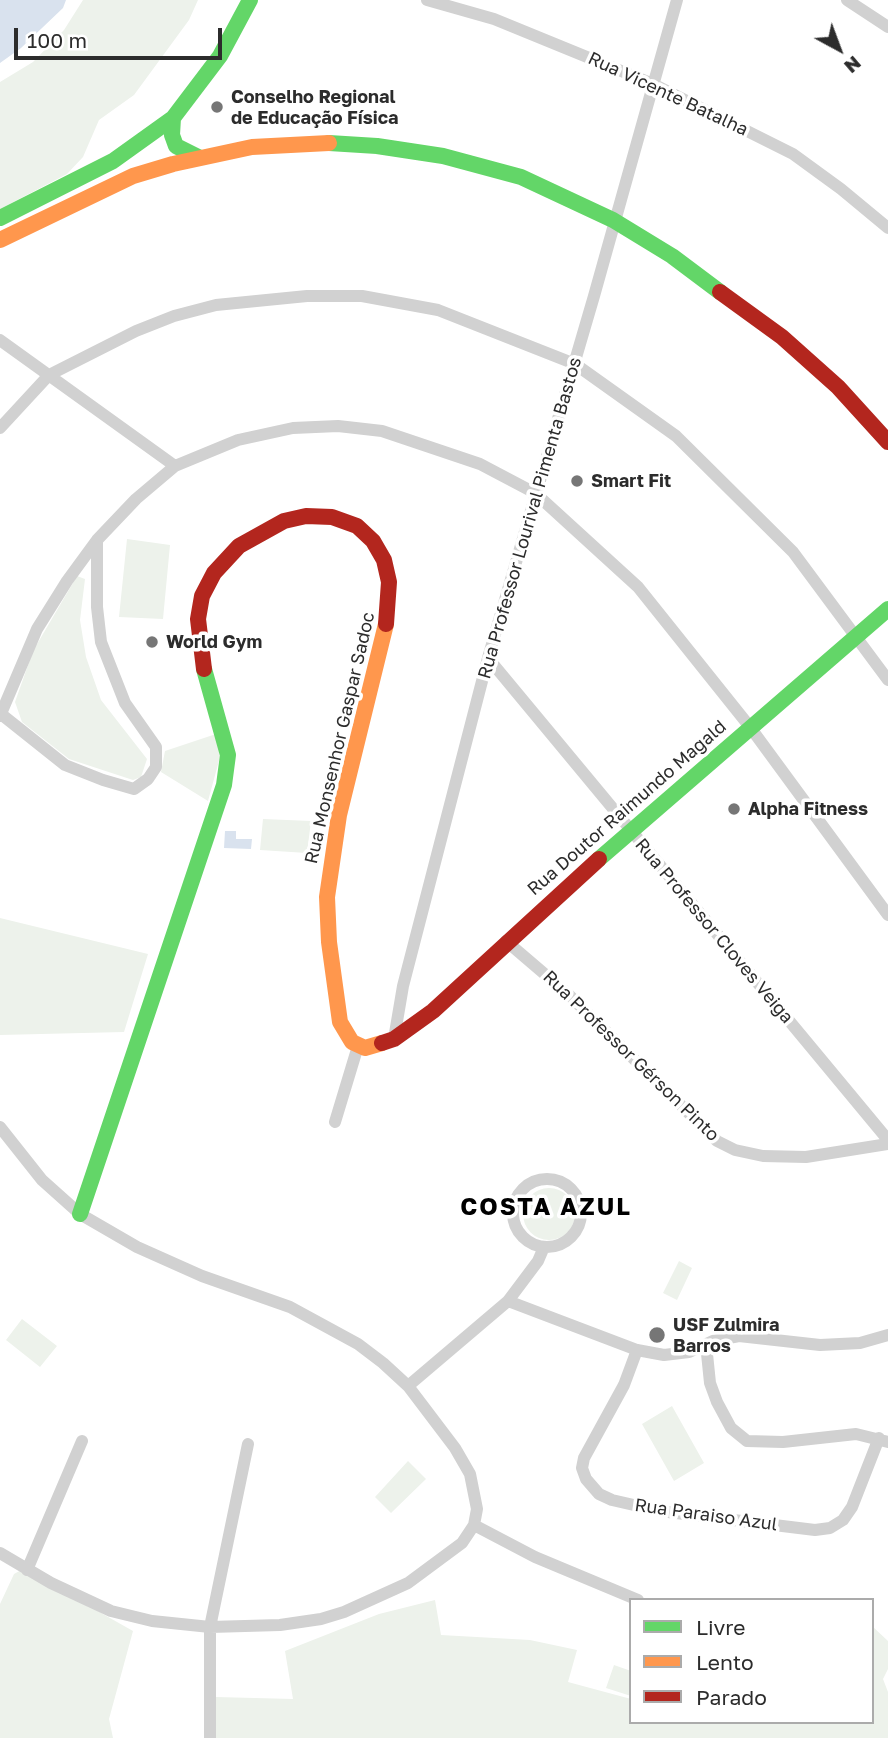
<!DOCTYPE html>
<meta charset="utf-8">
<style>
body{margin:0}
#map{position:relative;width:888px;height:1738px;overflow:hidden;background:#fff;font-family:"Golos Text",sans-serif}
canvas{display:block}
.legend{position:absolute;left:629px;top:1598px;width:245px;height:126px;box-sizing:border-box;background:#fff;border:2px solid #ababab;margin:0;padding:9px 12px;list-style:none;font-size:21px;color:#2c2c2c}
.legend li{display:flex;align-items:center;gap:14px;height:35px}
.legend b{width:35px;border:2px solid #ababab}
.north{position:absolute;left:804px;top:14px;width:70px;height:70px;-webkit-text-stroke:5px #fff;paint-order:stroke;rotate:139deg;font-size:19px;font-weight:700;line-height:28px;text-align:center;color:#2c2c2c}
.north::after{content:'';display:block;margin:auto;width:24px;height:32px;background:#2c2c2c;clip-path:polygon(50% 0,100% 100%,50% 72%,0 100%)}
.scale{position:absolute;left:14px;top:28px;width:208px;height:32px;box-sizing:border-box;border:4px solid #2c2c2c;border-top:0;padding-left:9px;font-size:21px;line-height:24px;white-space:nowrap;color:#2c2c2c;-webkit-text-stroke:5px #fff;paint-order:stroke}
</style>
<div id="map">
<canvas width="888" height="1738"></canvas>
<ul class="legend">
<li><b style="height:9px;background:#63d668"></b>Livre</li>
<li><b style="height:9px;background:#ff974d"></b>Lento</li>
<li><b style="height:9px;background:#b3261e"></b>Parado</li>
</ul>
<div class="north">N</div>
<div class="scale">100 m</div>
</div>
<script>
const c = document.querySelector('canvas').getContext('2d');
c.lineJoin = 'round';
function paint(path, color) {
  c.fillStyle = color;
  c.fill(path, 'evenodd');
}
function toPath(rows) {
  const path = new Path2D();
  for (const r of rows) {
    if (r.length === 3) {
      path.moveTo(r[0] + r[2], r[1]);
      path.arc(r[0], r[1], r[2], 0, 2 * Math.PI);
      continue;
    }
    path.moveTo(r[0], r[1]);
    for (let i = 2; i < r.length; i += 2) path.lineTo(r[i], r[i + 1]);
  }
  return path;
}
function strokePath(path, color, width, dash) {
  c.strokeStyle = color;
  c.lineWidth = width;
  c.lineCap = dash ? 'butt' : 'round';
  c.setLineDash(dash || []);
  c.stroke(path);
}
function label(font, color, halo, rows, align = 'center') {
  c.font = font + ' "Golos Text",sans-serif';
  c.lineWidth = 7;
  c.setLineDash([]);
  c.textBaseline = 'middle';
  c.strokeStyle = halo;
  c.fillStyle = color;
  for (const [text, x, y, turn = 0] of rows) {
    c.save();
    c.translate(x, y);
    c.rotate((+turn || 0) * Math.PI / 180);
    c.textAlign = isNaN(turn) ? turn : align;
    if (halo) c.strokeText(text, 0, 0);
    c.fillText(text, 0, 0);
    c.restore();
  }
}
const green = toPath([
 [83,0,198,0,189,20,134,95,99,120,83,157,67,174,0,209,0,82,33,62,64,30],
 [127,539,170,545,163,619,119,617],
 [77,576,85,579,80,620,86,657,101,700,147,759,141,777,133,780,69,759,22,722,15,702,33,651],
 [216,734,220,757,208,801,161,772,165,751],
 [263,819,311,821,307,853,260,850],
 [0,918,148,954,124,1032,0,1035],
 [549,1214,26],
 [679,1261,692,1268,677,1300,663,1293],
 [22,1319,57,1346,40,1367,6,1340],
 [672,1406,704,1463,674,1481,642,1424],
 [408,1461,426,1479,391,1513,375,1497],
 [23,1569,133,1631,109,1719,113,1738,0,1738,0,1604,14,1574],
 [435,1600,441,1635,530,1640,577,1650,568,1682,631,1699,631,1722,872,1722,872,1626,888,1641,888,1669,883,1679,888,1692,888,1738,215,1738,216,1697,293,1699,285,1651,379,1614],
 [614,1665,631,1671,631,1696,606,1688]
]);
const water = toPath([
 [0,0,66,0,63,8,21,48,0,63],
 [225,831,236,831,236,839,252,839,251,849,224,848]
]);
const street = toPath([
 [427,0,494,19,653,84,793,154,841,189,888,228],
 [847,0,888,27],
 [0,340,175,466],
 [0,428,49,375,136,331,174,316,216,305,307,296,362,296,438,310,575,364,676,436,793,552,888,680],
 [488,658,888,1140],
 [1,714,65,765,103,780,134,789,148,779,156,767,156,747,125,703,101,642,97,607,97,540],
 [0,716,37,629,67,581,97,540,136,499,175,466,238,440,293,428,338,426,382,431,480,464,535,493,638,587,750,727,888,915],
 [506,941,568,994,717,1141,735,1150,763,1156,806,1157,888,1144],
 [394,1039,403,986,488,658,594,296,677,0],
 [335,1122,358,1046],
 [0,1127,42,1180,80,1214,137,1247,202,1276,290,1307,358,1344,383,1363,408,1386,455,1448,470,1474,477,1509,474,1525,462,1543,408,1583,344,1612,321,1619,280,1625,210,1627,152,1621,111,1611,51,1583,0,1553],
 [547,1213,34],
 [508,1301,637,1350,664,1355,689,1352,713,1341,739,1336,820,1345,860,1343,888,1335],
 [706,1344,710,1383,717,1402,731,1428,747,1441,783,1442,856,1434,888,1442],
 [637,1350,624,1385,584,1458,582,1468,586,1479,599,1494,612,1500,660,1511,815,1530,830,1528,843,1520,852,1507,879,1438],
 [408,1386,508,1301,538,1261,544,1247],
 [474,1525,535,1557,638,1600],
 [27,1570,82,1441],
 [210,1738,210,1627,248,1444]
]);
const fast = toPath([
 [173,118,172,135,176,146,198,157],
 [329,143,377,146,443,156,521,177,613,220,672,256,720,292],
 [0,218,113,161,173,118,220,56,250,0],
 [599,859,888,609],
 [80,1214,224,785,228,755,204,669]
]);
const slow = toPath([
 [0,240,133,176,173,164,252,147,329,143],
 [382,1043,365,1048,352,1042,340,1022,329,942,327,897,339,815,386,624]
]);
const jam = toPath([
 [720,292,782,337,838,387,888,442],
 [204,669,198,619,202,596,214,573,239,546,284,521,306,516,332,517,357,526,373,541,384,560,389,582,386,624],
 [382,1043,394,1039,433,1011,599,859]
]);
const markers = [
 [217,107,7,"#767676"],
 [577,481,7,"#767676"],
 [152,642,7,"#767676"],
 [734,809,7,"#767676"],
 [657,1335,9,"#767676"]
];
const streetNames = [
 ["Rua Vicente Batalha",668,94,25],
 ["Rua Professor Lourival Pimenta Bastos",530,518,-74],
 ["Rua Monsenhor Gaspar Sadoc",340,738,-77],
 ["Rua Doutor Raimundo Magald",627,808,-41],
 ["Rua Professor Cloves Veiga",714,931,50],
 ["Rua Professor Gérson Pinto",631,1056,44],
 ["Rua Paraiso Azul",706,1515,8]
];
const poiNames = [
 ["Conselho Regional",231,97],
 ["de Educação Física",231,118],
 ["Smart Fit",591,481],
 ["World Gym",166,642],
 ["Alpha Fitness",748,809],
 ["USF Zulmira",673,1325],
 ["Barros",673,1346]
];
const districtNames = [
 ["COSTA AZUL",546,1207]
];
paint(green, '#edf2eb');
paint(water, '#d9e2ee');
strokePath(street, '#d1d1d1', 12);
strokePath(fast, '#63d668', 16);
strokePath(slow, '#ff974d', 16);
strokePath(jam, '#b3261e', 16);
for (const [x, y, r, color] of markers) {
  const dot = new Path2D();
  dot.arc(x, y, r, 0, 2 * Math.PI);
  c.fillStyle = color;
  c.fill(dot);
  strokePath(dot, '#fff', 2.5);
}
label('18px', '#2c2c2c', '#fff', streetNames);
label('bold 18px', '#2c2c2c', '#fff', poiNames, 'left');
c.letterSpacing = '2px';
label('bold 24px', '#000', '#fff', districtNames);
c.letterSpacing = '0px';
</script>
